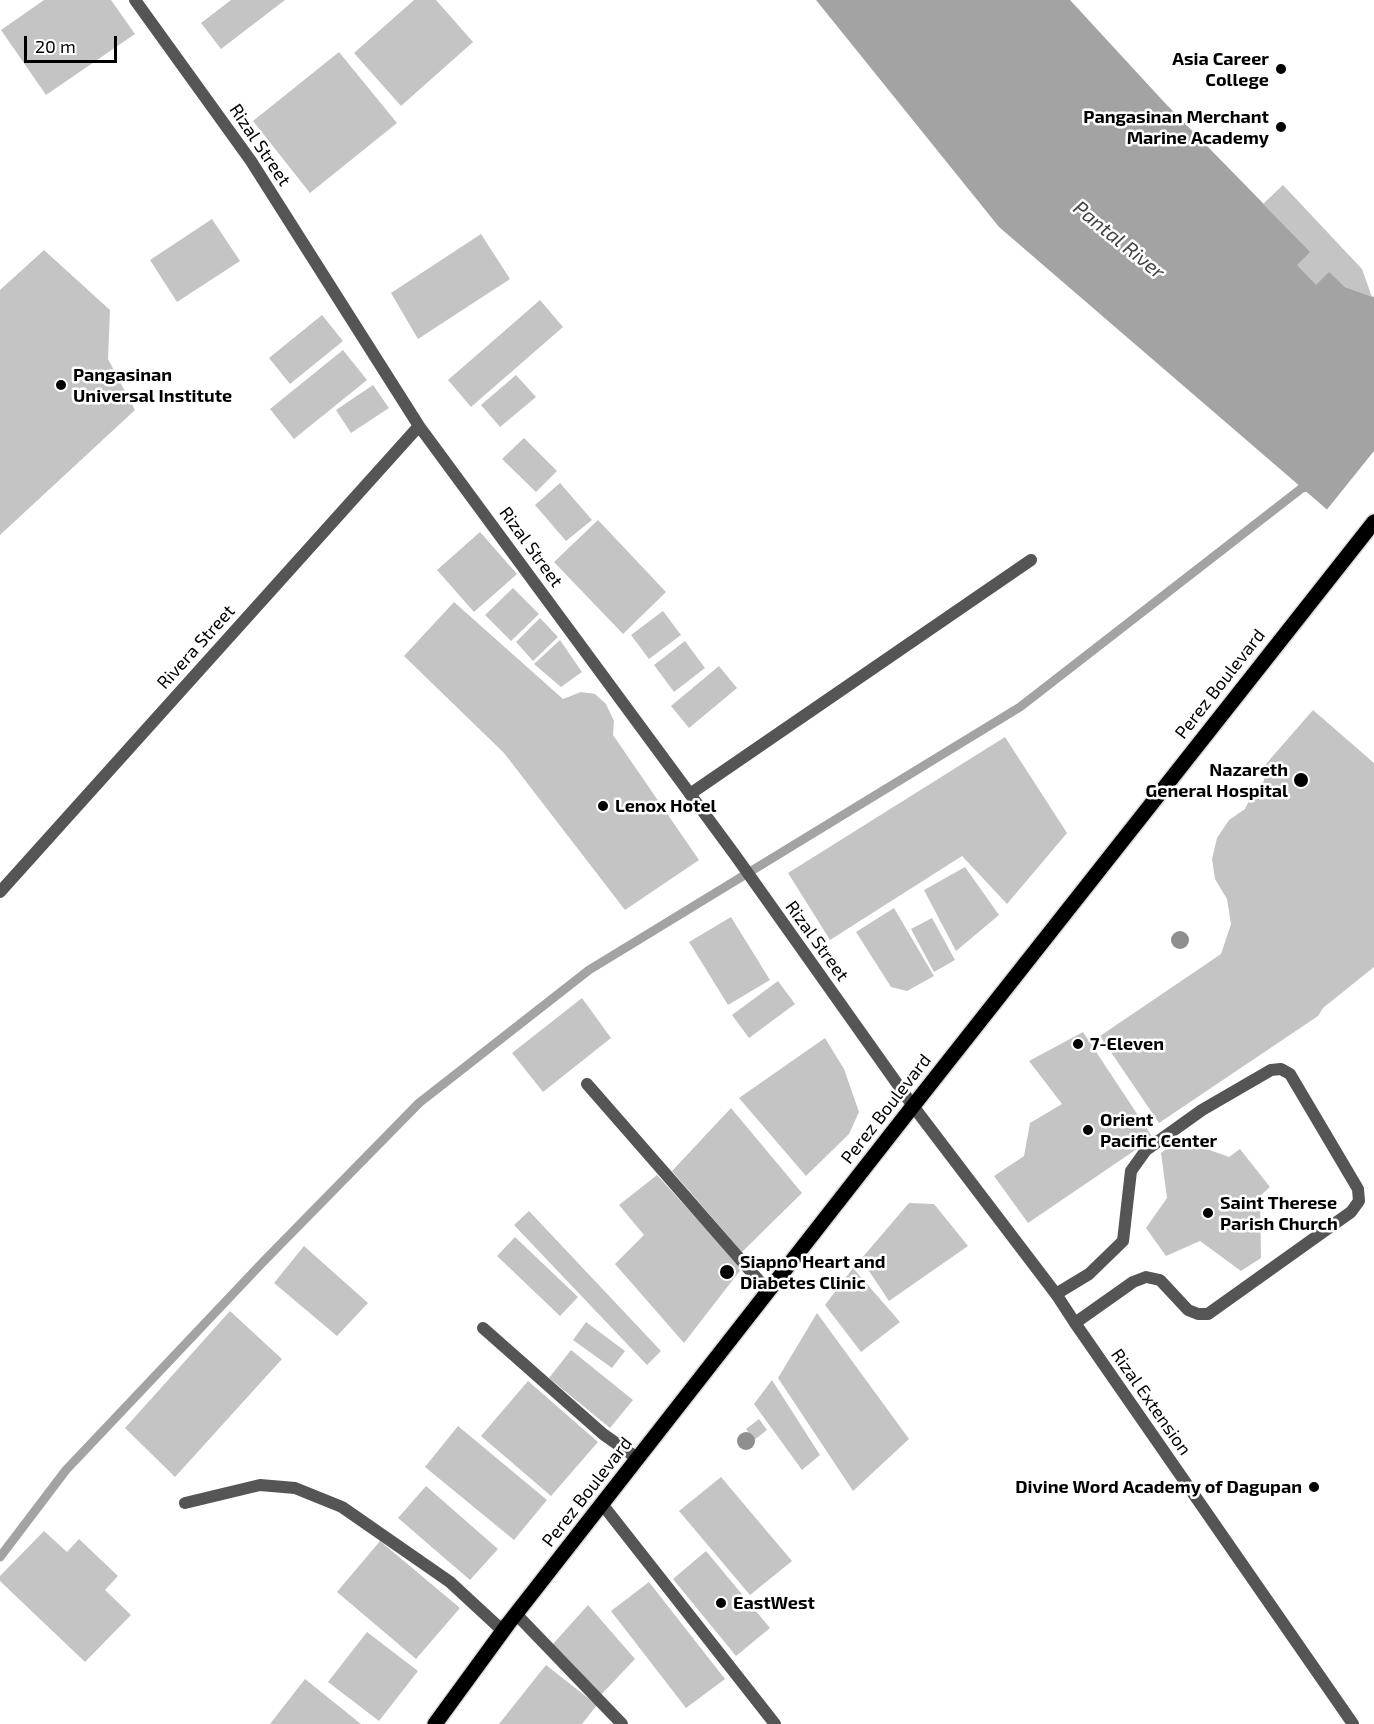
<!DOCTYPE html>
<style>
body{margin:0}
#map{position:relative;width:1374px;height:1724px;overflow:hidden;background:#fff;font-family:"Exo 2",sans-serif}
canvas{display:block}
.scale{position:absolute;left:24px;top:36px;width:93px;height:27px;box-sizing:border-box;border:3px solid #000;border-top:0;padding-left:8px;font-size:18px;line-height:21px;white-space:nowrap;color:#000;-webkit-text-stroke:4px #fff;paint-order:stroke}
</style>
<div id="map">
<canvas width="1374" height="1724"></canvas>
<div class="scale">20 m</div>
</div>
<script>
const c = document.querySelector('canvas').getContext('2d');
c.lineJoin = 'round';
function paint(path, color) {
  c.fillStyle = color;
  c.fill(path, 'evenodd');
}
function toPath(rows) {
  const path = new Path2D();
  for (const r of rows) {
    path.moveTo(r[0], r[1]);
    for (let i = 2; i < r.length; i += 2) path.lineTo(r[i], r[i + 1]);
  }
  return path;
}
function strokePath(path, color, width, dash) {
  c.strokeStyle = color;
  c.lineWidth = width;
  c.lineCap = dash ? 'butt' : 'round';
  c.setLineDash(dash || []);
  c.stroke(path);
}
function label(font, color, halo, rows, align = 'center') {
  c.font = font + ' "Exo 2",sans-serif';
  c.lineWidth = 5;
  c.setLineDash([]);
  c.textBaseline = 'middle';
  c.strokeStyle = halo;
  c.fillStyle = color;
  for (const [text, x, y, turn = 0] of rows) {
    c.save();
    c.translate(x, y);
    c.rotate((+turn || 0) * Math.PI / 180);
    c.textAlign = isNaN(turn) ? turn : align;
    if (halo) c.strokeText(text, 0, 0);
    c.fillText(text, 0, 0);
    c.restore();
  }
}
const water = toPath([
 [816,0,1070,0,1165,103,1345,287,1374,297,1374,550,999,227]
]);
const pier = toPath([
 [1374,451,1374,553,1325,512]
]);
const stream = toPath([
 [0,1557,66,1470,263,1262,419,1103,589,970,1020,707,1302,488,1313,486]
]);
const building = toPath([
 [44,0,111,0,135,34,46,95,1,30],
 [231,0,285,0,221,49,201,23],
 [414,0,436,0,473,42,401,106,354,53],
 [339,52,397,123,310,193,253,121],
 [1283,185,1362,269,1372,297,1345,287,1329,272,1316,285,1297,265,1310,252,1263,204],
 [212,219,240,261,177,302,150,260],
 [481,234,510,279,418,339,391,293],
 [44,250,110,310,108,359,135,410,0,535,0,290],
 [540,300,563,327,471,407,448,380],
 [322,315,343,341,290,384,269,358],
 [343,350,367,380,294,439,270,409],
 [516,375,536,397,500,427,481,405],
 [373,385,389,408,351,433,336,410],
 [524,438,557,471,536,492,502,459],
 [560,483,592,520,566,541,535,505],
 [598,520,666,592,623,634,554,562],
 [480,532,517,574,474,612,437,570],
 [513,588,539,614,511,641,485,615],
 [454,602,563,699,581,692,595,694,606,704,614,721,613,735,699,860,625,910,504,753,404,656],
 [663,611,681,635,649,659,631,635],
 [540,618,558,637,533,661,516,642],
 [560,640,582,672,561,687,534,664],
 [685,641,705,668,674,692,654,665],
 [719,666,737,688,689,728,671,706],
 [1313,710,1374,763,1374,967,1323,1008,1318,1016,1159,1123,1100,1036,1221,954,1231,924,1227,899,1215,879,1212,859,1217,838,1229,820,1245,809,1253,793,1264,781,1265,765],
 [1005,737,1067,833,1007,904,962,856,830,940,788,873],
 [965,867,999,915,956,951,924,890],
 [894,908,934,976,907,991,891,987,856,932],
 [731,917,770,980,728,1005,689,942],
 [932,918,955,960,934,972,911,929],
 [778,981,795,1004,749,1038,732,1015],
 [582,998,611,1038,543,1092,512,1053],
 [1083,1032,1153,1138,1028,1223,994,1176,1024,1156,1030,1123,1062,1104,1029,1061],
 [825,1038,844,1069,859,1112,849,1134,806,1176,739,1098],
 [731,1108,802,1193,742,1252,672,1171],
 [1179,1139,1229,1157,1240,1149,1270,1187,1260,1196,1261,1258,1241,1271,1200,1241,1166,1256,1146,1228,1167,1198,1161,1153],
 [657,1175,742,1268,684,1343,615,1264,644,1235,619,1205],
 [909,1203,934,1204,968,1246,889,1301,861,1259],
 [529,1211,661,1351,647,1365,514,1225],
 [515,1237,578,1297,560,1316,497,1256],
 [304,1246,368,1303,337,1336,274,1283],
 [853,1268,900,1322,861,1352,825,1305],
 [230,1311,282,1359,175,1477,125,1428],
 [817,1313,909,1439,853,1491,778,1378],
 [586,1322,625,1351,612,1368,573,1340],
 [571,1350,633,1400,610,1428,549,1378],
 [772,1380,820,1455,802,1470,754,1404],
 [528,1381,598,1442,551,1496,481,1436],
 [759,1419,767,1430,754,1440,746,1429],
 [458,1426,547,1500,514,1540,425,1467],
 [721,1477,792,1561,750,1595,679,1511],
 [426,1486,498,1549,470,1580,398,1518],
 [44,1531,67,1552,79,1539,118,1576,105,1590,131,1615,85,1662,0,1581,0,1576],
 [380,1541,460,1608,416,1659,337,1592],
 [706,1551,770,1628,736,1656,673,1579],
 [649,1582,725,1679,686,1708,611,1611],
 [588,1605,635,1659,600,1696,553,1644],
 [367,1632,418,1671,379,1721,328,1682],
 [546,1665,597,1705,582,1724,499,1724],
 [305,1679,361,1724,270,1724]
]);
const service = toPath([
 [690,794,1031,560],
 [587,1084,768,1291],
 [1056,1294,1089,1274,1123,1241,1131,1171,1146,1150,1202,1110,1271,1070,1281,1069,1290,1074,1358,1189,1359,1201,1351,1212,1208,1314,1198,1314,1188,1310,1160,1280,1146,1277,1133,1282,1075,1323],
 [483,1328,603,1434,637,1458],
 [185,1503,260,1485,295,1488,342,1507,450,1582,503,1631],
 [602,1504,775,1724],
 [516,1614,622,1724]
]);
const minor = toPath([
 [135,0,251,161,419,426,735,855,913,1106,1056,1294,1075,1323,1353,1724],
 [0,892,419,426]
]);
const primary = toPath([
 [435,1724,508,1624,913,1106,1374,522]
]);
const trees = [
 [1180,940],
 [746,1441]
];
const markers = [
 [1281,69,6,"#000"],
 [1281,127,6,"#000"],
 [61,385,6,"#000"],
 [1301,780,8,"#000"],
 [603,806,6,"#000"],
 [1078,1044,6,"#000"],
 [1088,1130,6,"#000"],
 [1208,1213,6,"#000"],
 [727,1272,8,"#000"],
 [1314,1487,6,"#000"],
 [721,1603,6,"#000"]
];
const poiNames = [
 ["Asia Career",1269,59,"right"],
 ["College",1269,80,"right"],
 ["Pangasinan Merchant",1269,117,"right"],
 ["Marine Academy",1269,138,"right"],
 ["Pangasinan",73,375],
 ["Universal Institute",73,396],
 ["Nazareth",1288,770,"right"],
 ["General Hospital",1288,791,"right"],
 ["Lenox Hotel",615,806],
 ["7-Eleven",1090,1044],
 ["Orient",1100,1120],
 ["Pacific Center",1100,1141],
 ["Saint Therese",1220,1203],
 ["Parish Church",1220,1224],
 ["Siapno Heart and",740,1262],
 ["Diabetes Clinic",740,1283],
 ["Divine Word Academy of Dagupan",1302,1487,"right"],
 ["EastWest",733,1603]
];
const streetNames = [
 ["Rizal Street",260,145,56],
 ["Rizal Street",531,547,54],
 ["Rivera Street",196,647,-48],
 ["Perez Boulevard",1220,684,-52],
 ["Rizal Street",817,941,54],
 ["Perez Boulevard",886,1109,-52],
 ["Rizal Extension",1151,1402,55],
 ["Perez Boulevard",587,1492,-52]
];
const waterNames = [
 ["Pantal River",1119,240,39]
];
paint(water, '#a3a3a3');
paint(pier, '#fff');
strokePath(stream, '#a3a3a3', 9);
paint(building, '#c4c4c4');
strokePath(primary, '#dbdbdb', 18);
strokePath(service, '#555', 12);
strokePath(minor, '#555', 12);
strokePath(primary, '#000', 15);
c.fillStyle = '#8f8f8f';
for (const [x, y] of trees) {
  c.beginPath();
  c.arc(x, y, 9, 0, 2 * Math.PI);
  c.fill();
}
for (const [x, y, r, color] of markers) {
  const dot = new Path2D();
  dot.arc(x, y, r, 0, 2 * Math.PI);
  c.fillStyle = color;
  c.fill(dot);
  strokePath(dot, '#fff', 2);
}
label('bold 18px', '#000', '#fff', poiNames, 'left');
label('18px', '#000', '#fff', streetNames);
label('italic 20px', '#444', '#fff', waterNames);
</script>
